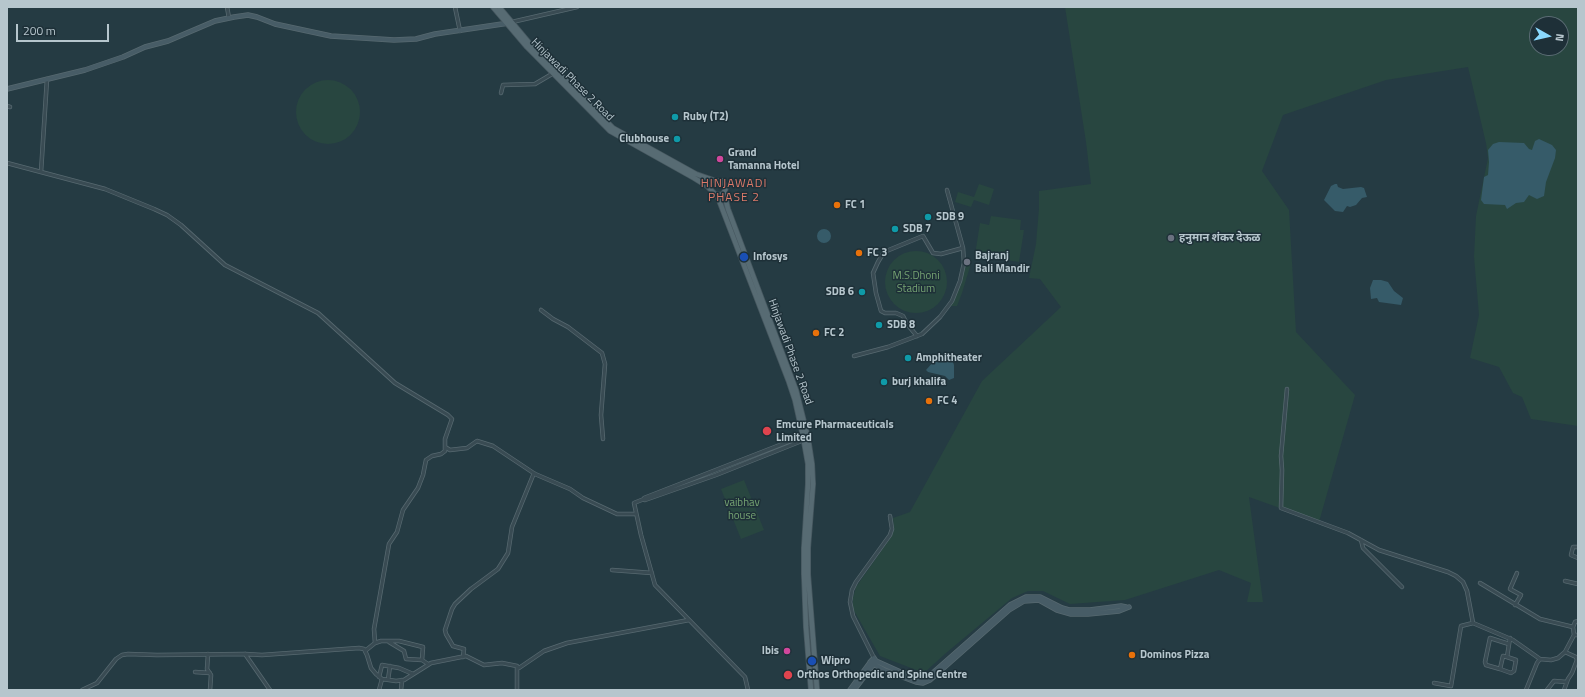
<!DOCTYPE html>
<meta charset="utf-8">
<style>
body{margin:0}
#map{position:relative;width:1585px;height:697px;overflow:hidden;background:#253b43;font-family:"Titillium Web",sans-serif}
canvas{display:block}
.frame{position:absolute;inset:0;border:8px solid #b6c6cd;pointer-events:none}
.north{position:absolute;left:1529px;top:16px;width:40px;height:40px;box-sizing:border-box;background:#1e3038;border:1px solid #5b6c74;border-radius:50%;rotate:98deg;font-size:11px;font-weight:700;line-height:16px;text-align:center;color:#b6c6cd}
.north::after{content:'';display:block;margin:auto;width:14px;height:18px;background:#8ad9fe;clip-path:polygon(50% 0,100% 100%,50% 72%,0 100%)}
.scale{position:absolute;left:16px;top:24px;width:93px;height:18px;box-sizing:border-box;border:2px solid #b6c6cd;border-top:0;padding-left:5px;font-size:12px;line-height:14px;white-space:nowrap;color:#b6c6cd;-webkit-text-stroke:3px #1e3038;paint-order:stroke}
</style>
<div id="map">
<canvas width="1585" height="697"></canvas>
<div class="frame"></div>
<div class="north">N</div>
<div class="scale">200 m</div>
</div>
<script>
const c = document.querySelector('canvas').getContext('2d');
c.lineJoin = 'round';
function paint(path, color) {
  c.fillStyle = color;
  c.fill(path, 'evenodd');
}
function toPath(rows) {
  const path = new Path2D();
  for (const r of rows) {
    if (r.length === 3) {
      path.moveTo(r[0] + r[2], r[1]);
      path.arc(r[0], r[1], r[2], 0, 2 * Math.PI);
      continue;
    }
    path.moveTo(r[0], r[1]);
    for (let i = 2; i < r.length; i += 2) path.lineTo(r[i], r[i + 1]);
  }
  return path;
}
function strokePath(path, color, width, dash) {
  c.strokeStyle = color;
  c.lineWidth = width;
  c.lineCap = dash ? 'butt' : 'round';
  c.setLineDash(dash || []);
  c.stroke(path);
}
function label(font, color, halo, rows, align = 'center') {
  c.font = font + ' "Titillium Web","Noto Sans Devanagari",sans-serif';
  c.lineWidth = 3;
  c.setLineDash([]);
  c.textBaseline = 'middle';
  c.strokeStyle = halo;
  c.fillStyle = color;
  for (const [text, x, y, turn = 0] of rows) {
    c.save();
    c.translate(x, y);
    c.rotate((+turn || 0) * Math.PI / 180);
    c.textAlign = isNaN(turn) ? turn : align;
    if (halo) c.strokeText(text, 0, 0);
    c.fillText(text, 0, 0);
    c.restore();
  }
}
const green = toPath([
 [1065,7,1578,7,1578,426,1531,419,1522,397,1513,393,1499,367,1470,358,1479,315,1474,257,1476,216,1488,158,1486,143,1468,67,1386,80,1283,115,1262,171,1289,210,1296,332,1355,395,1319,522,1249,497,1263,602,1247,602,1251,583,1219,570,1125,600,1070,604,1043,591,1028,591,1012,598,946,653,924,673,880,656,853,609,853,598,856,587,891,537,894,528,893,518,910,512,982,381,1061,307,1040,279,1029,278,1036,244,1039,209,1039,191,1091,184,1086,142],
 [1537,24,1561,24,1561,48,1537,48],
 [328,112,32],
 [979,184,994,189,989,205,974,200,971,207,955,202,958,192,974,197],
 [991,216,1021,220,1020,230,1024,230,1019,262,975,255,980,223,989,225],
 [916,282,31],
 [964,259,972,260,962,293,957,306,949,306,960,282],
 [744,480,764,530,741,539,721,489]
]);
const water = toPath([
 [1539,139,1552,145,1556,150,1555,158,1546,182,1544,196,1537,199,1529,195,1524,202,1516,203,1507,209,1505,205,1484,204,1481,200,1484,177,1488,175,1489,162,1488,150,1493,144,1499,142,1524,143,1529,149,1532,150,1535,141],
 [1335,184,1337,184,1338,187,1343,189,1361,187,1364,188,1367,197,1362,198,1356,205,1350,207,1347,206,1343,212,1335,211,1324,200,1331,186],
 [824,236,7],
 [1373,280,1381,280,1388,282,1394,291,1403,298,1401,305,1379,302,1377,298,1371,299,1370,288],
 [947,355,951,356,954,365,954,378,949,380,945,376,928,372,926,370,934,361]
]);
const street = toPath([
 [227,7,229,18],
 [455,7,460,31],
 [512,22,577,7],
 [501,93,503,85,535,84,552,74],
 [7,106,10,107],
 [7,163,105,189,154,209,167,215,181,225,225,265,318,313,395,383,448,415,452,419,445,439,445,447,450,450,467,448,477,441,493,446,535,474,570,489,583,498,617,514,636,514],
 [41,172,47,79],
 [541,310,553,319,568,327,602,353,605,364,601,415,603,439],
 [917,336,907,324,903,316,896,313,885,313,881,311,876,293,873,273,878,262,884,252,923,236,933,253,941,254,963,248],
 [854,356,888,347,922,334,940,317,952,301,960,281,964,263,963,248,947,190],
 [1287,389,1281,456,1282,470,1281,508,1348,533,1379,550,1448,572,1456,576,1463,582,1467,591,1473,623],
 [803,436,644,498,645,500,716,475,804,440],
 [644,499,634,503,641,535,655,585,745,677,748,690],
 [1361,540,1363,548,1402,587],
 [1578,547,1573,547,1571,555,1578,558],
 [612,570,652,573],
 [1565,581,1578,584],
 [1480,583,1540,619,1573,627,1574,635],
 [1515,605,1521,595,1510,589,1517,573],
 [1573,627,1575,622,1578,621],
 [389,642,404,651,406,659,422,660],
 [375,643,381,641,399,641,423,647,422,660,428,664],
 [1509,644,1490,638,1485,662,1486,665,1500,669,1503,656,1507,657,1510,638],
 [365,651,375,643,374,629,389,544,397,532,403,510,418,488,423,475,426,460,432,456,441,454,445,451,445,447],
 [208,654,207,669,211,675,210,690],
 [245,654,270,690],
 [463,657,464,649,453,646,446,634,445,630,452,609,455,604,471,589,498,569,508,553,512,527,534,473],
 [874,658,853,616,850,602,852,590,856,582,890,535,892,529,890,516],
 [517,666,517,690],
 [1500,669,1511,673,1514,671,1516,660,1507,657],
 [195,672,210,673],
 [379,677,382,665,399,668,413,674],
 [388,680,390,666],
 [1434,683,1451,686,1461,626,1473,623,1513,640,1540,659,1551,660,1558,658,1565,652,1574,635,1578,635],
 [82,690,97,683,116,659,122,655,128,654,157,655,245,654,262,655,359,648,364,649,367,655,371,668,376,674,382,679,396,681,404,680,431,663,466,656,484,665,502,663,517,666,519,668,544,651,567,643,689,620],
 [379,690,382,679],
 [401,690,402,680],
 [1526,690,1537,663,1540,659],
 [1547,690,1554,681,1567,682],
 [1564,690,1568,679,1572,673,1577,660,1576,657,1565,652]
]);
const secondary = toPath([
 [7,89,85,70,123,57,145,47,168,41,215,21,234,17,248,15,257,17,275,24,331,36,394,40,416,39,435,34,509,23],
 [876,661,916,679,921,680,927,678,1010,605,1026,597,1040,597,1062,608,1069,610,1090,610,1121,606,1126,607],
 [870,662,884,670,916,682,923,683,930,680,1009,610,1024,601,1039,600,1057,610,1071,614,1088,614,1119,611,1129,607],
 [850,690,872,660],
 [854,690,876,661,874,658]
]);
const primary = toPath([
 [493,7,527,47,610,131,694,178,707,186,715,194,721,195,724,193,726,187,722,181,716,181,696,174,613,128,530,44,499,7],
 [724,193,728,209,796,390,808,438,812,464,813,484,808,548,808,574,817,690],
 [717,195,789,382,795,400,803,436,808,464,808,484,804,548,804,574,806,627,811,690]
]);
const markers = [
 [675,117,4,"#0f9aa8"],
 [677,139,4,"#0f9aa8"],
 [720,159,4,"#d1479c"],
 [837,205,4,"#e8710a"],
 [928,217,4,"#0f9aa8"],
 [895,229,4,"#0f9aa8"],
 [1171,238,4,"#6b7280"],
 [859,253,4,"#e8710a"],
 [744,257,5,"#1a4fb4"],
 [967,262,4,"#6b7280"],
 [862,292,4,"#0f9aa8"],
 [879,325,4,"#0f9aa8"],
 [816,333,4,"#e8710a"],
 [908,358,4,"#0f9aa8"],
 [884,382,4,"#0f9aa8"],
 [929,401,4,"#e8710a"],
 [767,431,5,"#e0444e"],
 [787,651,4,"#d1479c"],
 [1132,655,4,"#e8710a"],
 [812,661,5,"#1a4fb4"],
 [788,675,5,"#e0444e"]
];
const streetNames = [
 ["Hinjawadi Phase 2 Road",572,80,45],
 ["Hinjawadi Phase 2 Road",790,352,70]
];
const poiNames = [
 ["Ruby (T2)",683,117],
 ["Clubhouse",669,139,"right"],
 ["Grand",728,153],
 ["Tamanna Hotel",728,166],
 ["FC 1",845,205],
 ["SDB 9",936,217],
 ["SDB 7",903,229],
 ["हनुमान शंकर देऊळ",1179,238],
 ["FC 3",867,253],
 ["Bajranj",975,256],
 ["Bali Mandir",975,269],
 ["Infosys",753,257],
 ["SDB 6",854,292,"right"],
 ["SDB 8",887,325],
 ["FC 2",824,333],
 ["Amphitheater",916,358],
 ["burj khalifa",892,382],
 ["FC 4",937,401],
 ["Emcure Pharmaceuticals",776,425],
 ["Limited",776,438],
 ["Ibis",779,651,"right"],
 ["Dominos Pizza",1140,655],
 ["Wipro",821,661],
 ["Orthos Orthopedic and Spine Centre",797,675]
];
const parkNames = [
 ["M.S.Dhoni",916,276],
 ["Stadium",916,289],
 ["vaibhav",742,503],
 ["house",742,516]
];
const neighbourhoodNames = [
 ["HINJAWADI",734,184],
 ["PHASE 2",734,198]
];
paint(green, '#284640');
paint(water, '#365b69');
strokePath(street, '#576970', 4.5);
strokePath(secondary, '#576970', 5.5);
strokePath(primary, '#46575f', 6);
strokePath(street, '#394b53', 3);
strokePath(secondary, '#475c66', 4);
strokePath(primary, '#576b73', 4.5);
for (const [x, y, r, color] of markers) {
  const dot = new Path2D();
  dot.arc(x, y, r, 0, 2 * Math.PI);
  c.fillStyle = color;
  c.fill(dot);
  strokePath(dot, '#1e3038', 1.5);
}
label('11px', '#b6c6cd', '#1e3038', streetNames);
label('bold 11px', '#b6c6cd', '#1e3038', poiNames, 'left');
label('11px', '#76a473', '#1e3038', parkNames);
c.letterSpacing = '1px';
label('12px', '#de7a6a', '#1e3038', neighbourhoodNames);
c.letterSpacing = '0px';
</script>
